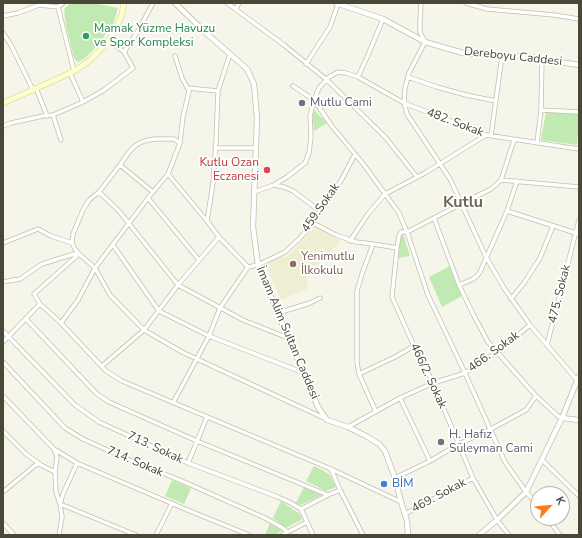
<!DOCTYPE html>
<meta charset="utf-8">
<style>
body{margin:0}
#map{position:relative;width:582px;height:538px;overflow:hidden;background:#f5f5ea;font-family:"Nunito Sans",sans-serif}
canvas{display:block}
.frame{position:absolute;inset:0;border:4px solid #494737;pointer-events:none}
.north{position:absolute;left:530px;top:486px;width:40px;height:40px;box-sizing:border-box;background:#fff;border:1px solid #b6b5af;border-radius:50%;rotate:63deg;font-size:11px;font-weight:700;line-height:16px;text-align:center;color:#494737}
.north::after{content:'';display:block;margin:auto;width:14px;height:18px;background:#fd7c19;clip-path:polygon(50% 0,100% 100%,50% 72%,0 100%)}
</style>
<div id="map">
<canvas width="582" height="538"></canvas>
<div class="frame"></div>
<div class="north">K</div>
</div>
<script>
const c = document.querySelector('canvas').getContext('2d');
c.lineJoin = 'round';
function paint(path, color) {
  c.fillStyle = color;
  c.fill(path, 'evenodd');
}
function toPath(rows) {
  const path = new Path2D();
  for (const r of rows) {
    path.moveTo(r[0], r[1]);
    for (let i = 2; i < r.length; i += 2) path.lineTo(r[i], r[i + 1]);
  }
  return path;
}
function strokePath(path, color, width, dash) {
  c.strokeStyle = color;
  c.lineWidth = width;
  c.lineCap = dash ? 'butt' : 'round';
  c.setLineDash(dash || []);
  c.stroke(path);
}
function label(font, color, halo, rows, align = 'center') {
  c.font = font + ' "Nunito Sans",sans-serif';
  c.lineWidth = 3.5;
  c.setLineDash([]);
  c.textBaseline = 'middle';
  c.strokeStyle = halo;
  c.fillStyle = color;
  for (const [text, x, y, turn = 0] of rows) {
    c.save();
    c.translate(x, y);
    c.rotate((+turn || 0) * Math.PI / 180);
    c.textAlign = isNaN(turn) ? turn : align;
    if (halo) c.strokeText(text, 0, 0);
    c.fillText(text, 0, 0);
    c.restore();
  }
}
const education = toPath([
 [315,227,341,241,307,276,307,289,281,300,266,265,270,262,290,254]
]);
const green = toPath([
 [69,3,98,3,98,4,118,8,112,28,109,29,99,44,85,58,78,62,74,58,66,26,64,9,69,5],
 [314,110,327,123,314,131,313,121,313,112],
 [546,112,579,114,577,145,541,140],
 [403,234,410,256,398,258,401,236],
 [450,266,462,296,442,307,429,277],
 [314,466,324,471,330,475,336,487,326,491,306,481],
 [172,480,191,488,184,504,165,496],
 [304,487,322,495,300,505,296,503],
 [281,501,300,514,302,518,301,520,286,528,273,518],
 [270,523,282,531,274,535,265,535]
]);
const minor = toPath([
 [63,3,58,7,74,71],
 [227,3,284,45,327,80,386,138,417,177],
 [421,3,420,20,420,32,425,42,409,73,405,88,404,103,407,114,450,179,486,257,504,288,530,325],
 [466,3,487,9,554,15,579,19],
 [236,9,239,3],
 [3,16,18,13,39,5,58,7],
 [3,33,11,45,33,90],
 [124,52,138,31,153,3],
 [306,64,330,27,338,4],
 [70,73,83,102],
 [358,77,368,55,383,19],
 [408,77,437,87,466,95,496,101],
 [293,86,314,100,331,125,364,165,399,213,407,232,428,295,465,373,505,462,526,492,538,505],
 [36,88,47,116],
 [188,88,218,91],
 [541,110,579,112],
 [53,115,61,140],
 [3,126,11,123,43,116,53,115,83,102,104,90,133,68,124,52,109,40],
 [491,136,502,56],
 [180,143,174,139,155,139,144,141,136,145,129,152,120,165,99,192,89,200,83,210,73,234,72,243,75,249,78,253,95,268,110,295,144,330,182,352,326,419],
 [537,143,541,110,542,59],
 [215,148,256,148],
 [120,165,153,192],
 [168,174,207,221,219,237,248,267],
 [501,180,579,187],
 [274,185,287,177,305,163,309,153,311,137,310,116,314,100,319,88,329,77,338,72,346,73,358,77,404,103,486,135,579,149],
 [99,192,119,211,178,285,243,320,288,338],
 [254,192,274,185,284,187,293,191,320,211],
 [148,198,199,260],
 [507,211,579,234],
 [434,218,459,285,473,314,488,342,536,396,558,416,562,418],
 [207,221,213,183,216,142,218,91,230,54],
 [313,223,336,235,356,242,373,244,397,248],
 [350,241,368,214,385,194,425,173,486,135],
 [3,243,38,229,51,236,72,243],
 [373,244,362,274,357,291,357,362,359,374,376,412],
 [113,245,159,311,209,336,304,373],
 [3,282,20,279,42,264,61,258,78,253],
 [459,285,473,279,477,276,480,272,507,211,517,181],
 [511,299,524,283,540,258,553,226],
 [40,304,34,294,79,254],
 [278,313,310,303,320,298],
 [26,319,97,394,109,402,197,441,328,495],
 [61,323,78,300,95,268,148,198,168,174,180,143,183,117,189,91,182,78,175,56],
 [3,331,75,405,99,422,188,463,278,497,291,503,301,509,313,535],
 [3,342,40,304,61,323,106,371,122,381,331,469,401,502],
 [547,345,579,220],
 [3,362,65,428,83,439,125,458,182,481,265,518,283,528,287,532],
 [102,366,144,330,178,285,219,237],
 [359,374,395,357,414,346],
 [3,396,54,449,57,457,55,472,56,492,60,504,62,517,59,535],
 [400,398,430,461],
 [173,403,209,336,220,308,248,267,258,265,285,252,300,238,313,223,320,211,342,179,355,154],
 [348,427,400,398,433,383,465,373,497,352,530,325,577,380],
 [3,431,26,454,41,465,55,472],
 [54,449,77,463,185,509,249,535],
 [542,460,579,496],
 [77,463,63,494,60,504,136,535],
 [188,463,207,417],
 [331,469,340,490,363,535],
 [395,478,430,461,459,444,491,429,526,410,536,396],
 [3,492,38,463],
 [301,509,328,495,340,490],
 [405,514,473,478],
 [547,518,560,535],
 [3,523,14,535],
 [156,535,172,503],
 [282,535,307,522],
 [509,535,497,520,473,478,433,383,414,346,392,297,397,248,399,236,401,232,407,232,461,204,491,189,501,180,514,140]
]);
const tertiary = toPath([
 [175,3,206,33,247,69,254,84,257,118,253,227,258,265,288,338,304,373,318,407,327,420,348,427,366,436,379,444,385,451,395,478,401,502,407,521,408,535],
 [336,3,383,19,425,42,463,53,502,56,523,56,579,65],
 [562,418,579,420],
 [479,535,497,520,526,492,562,418,579,376]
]);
const secondary = toPath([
 [3,103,55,80,74,71,89,61,99,51,109,40,116,28,122,14,124,3]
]);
const markers = [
 [86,36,4,"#2e9e5b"],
 [302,103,4,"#6b7280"],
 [267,170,4,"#e0444e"],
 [293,264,4,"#8d6e63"],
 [441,442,4,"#6b7280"],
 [384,484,4,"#3f7fe0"]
];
const leisureNames = [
 ["Mamak Yüzme Havuzu",94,29],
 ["ve Spor Kompleksi",94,43]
];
const streetNames = [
 ["Dereboyu Caddesi",513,57,6],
 ["482. Sokak",455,123,21],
 ["459.Sokak",321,208,-55],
 ["475. Sokak",560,294,-76],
 ["İmam Alim Sultan Caddesi",287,333,67],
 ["466. Sokak",494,352,-36],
 ["466/2. Sokak",428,376,65],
 ["713. Sokak",155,448,25],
 ["714. Sokak",135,462,23],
 ["469. Sokak",439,496,-28]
];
const worshipNames = [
 ["Mutlu Cami",310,103],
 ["H. Hafız",449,435],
 ["Süleyman Cami",449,449]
];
const healthNames = [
 ["Kutlu Ozan",259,163],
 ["Eczanesi",259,177]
];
const educationNames = [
 ["Yenimutlu",301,257],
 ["İlkokulu",301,271]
];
const shopNames = [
 ["BİM",392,484]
];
const districtNames = [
 ["Kutlu",463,203]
];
paint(education, '#eeeed3');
paint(green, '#c1eab2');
strokePath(minor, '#c1c0ac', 5);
strokePath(tertiary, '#c1c0ac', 6);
strokePath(secondary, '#d1d296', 6);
strokePath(minor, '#fff', 3.5);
strokePath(tertiary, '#fff', 4.5);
strokePath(secondary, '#fdffca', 5);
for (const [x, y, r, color] of markers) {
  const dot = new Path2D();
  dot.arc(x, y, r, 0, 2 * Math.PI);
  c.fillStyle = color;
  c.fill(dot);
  strokePath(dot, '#fff', 1.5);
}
label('12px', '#27864d', '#fff', leisureNames, 'left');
label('12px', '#494737', '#fff', streetNames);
label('12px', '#5b616d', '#fff', worshipNames, 'left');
label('12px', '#be3a42', '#fff', healthNames, 'right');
label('12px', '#785e54', '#fff', educationNames, 'left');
label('12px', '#366cbe', '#fff', shopNames, 'left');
label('bold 16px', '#6c694e', '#fff', districtNames);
</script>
